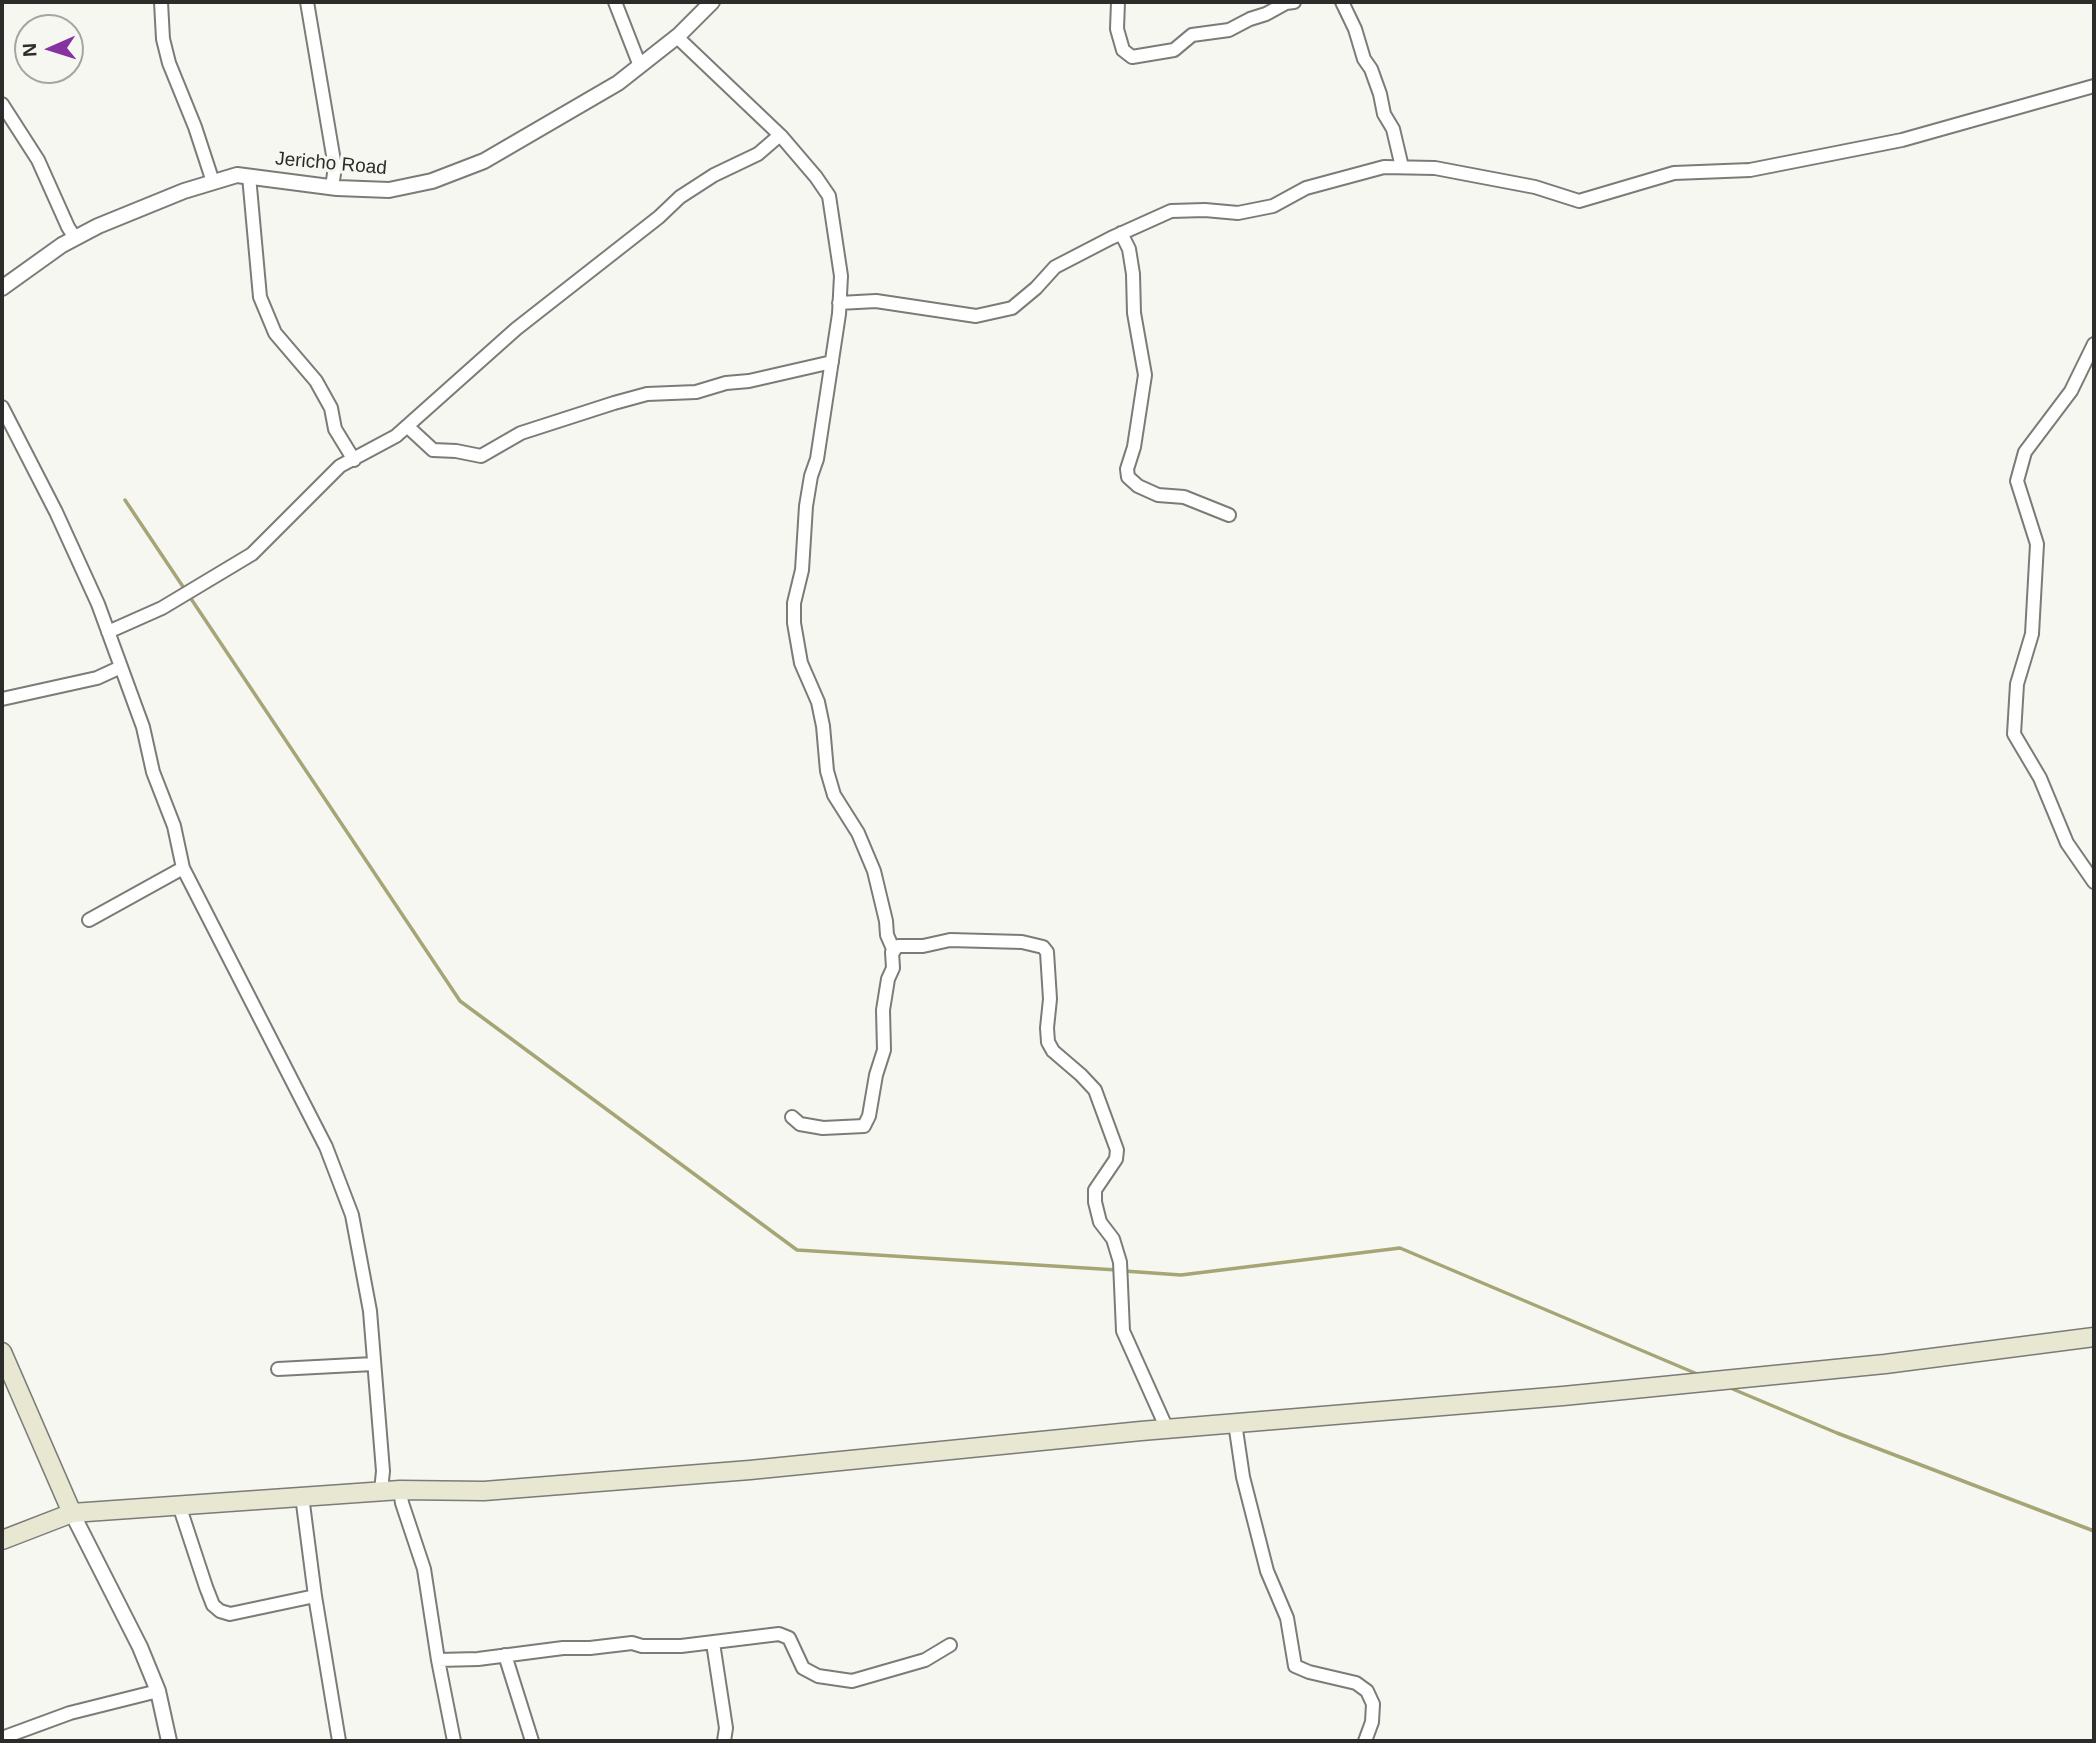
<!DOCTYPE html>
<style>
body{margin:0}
#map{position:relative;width:2096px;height:1743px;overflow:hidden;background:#f6f7f1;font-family:Arial,sans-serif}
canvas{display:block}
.frame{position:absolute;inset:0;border:4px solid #2c2c2a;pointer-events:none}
.north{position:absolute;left:14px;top:14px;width:70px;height:70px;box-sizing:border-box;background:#f6f7f1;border:2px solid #a5a6a1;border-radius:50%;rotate:267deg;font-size:19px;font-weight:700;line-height:28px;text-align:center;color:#2c2c2a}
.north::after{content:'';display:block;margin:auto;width:24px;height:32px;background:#8632a0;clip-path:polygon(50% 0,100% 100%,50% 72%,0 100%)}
</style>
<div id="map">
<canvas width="2096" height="1743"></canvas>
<div class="frame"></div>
<div class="north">N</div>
</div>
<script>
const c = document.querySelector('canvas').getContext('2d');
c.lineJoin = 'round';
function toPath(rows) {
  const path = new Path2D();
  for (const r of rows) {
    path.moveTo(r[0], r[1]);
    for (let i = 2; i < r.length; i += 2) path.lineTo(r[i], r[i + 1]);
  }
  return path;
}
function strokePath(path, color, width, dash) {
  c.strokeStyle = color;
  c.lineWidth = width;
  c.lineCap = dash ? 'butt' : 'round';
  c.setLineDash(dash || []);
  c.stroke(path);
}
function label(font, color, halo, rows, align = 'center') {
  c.font = font + ' Arial,sans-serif';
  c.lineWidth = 7;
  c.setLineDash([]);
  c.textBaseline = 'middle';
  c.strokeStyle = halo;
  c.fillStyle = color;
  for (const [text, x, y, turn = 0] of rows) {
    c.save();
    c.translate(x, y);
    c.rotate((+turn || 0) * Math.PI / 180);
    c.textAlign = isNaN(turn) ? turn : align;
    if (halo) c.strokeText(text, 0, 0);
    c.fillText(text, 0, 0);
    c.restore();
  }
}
const stream = toPath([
 [125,500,460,1001,797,1250,1117,1270],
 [1124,1271,1181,1275,1400,1248,1702,1376],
 [1728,1387,1837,1433,2094,1531]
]);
const minor = toPath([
 [161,2,163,39,169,63,195,127,213,182],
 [307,2,335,167,332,187],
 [615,2,640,66],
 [1118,2,1117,29,1123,50,1132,57,1174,50,1192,35,1229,30,1250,19,1266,14,1286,3,1294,2],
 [1342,2,1355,29,1364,59,1371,69,1380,94,1384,114,1393,129,1402,167],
 [677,37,781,136,816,177,829,196,841,276,839,314,817,459,811,476,806,506,802,570,794,603,794,623,801,663,818,702,823,726,827,771,834,795,858,833,874,871,886,921,887,935,894,951],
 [2,104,38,160,68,227,75,238],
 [249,176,260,297,275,333,316,381,331,408,335,429,354,460],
 [1121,233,1129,249,1133,274,1134,313,1145,375,1134,447,1127,469,1128,477,1138,486,1158,495,1184,497,1229,515],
 [839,303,876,301,976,316,1012,308,1036,288,1055,267,1111,238,1171,211,1205,210,1238,213,1273,206,1306,188,1384,167,1435,168,1535,187,1579,201,1674,173,1750,170,1902,140,2094,86],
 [2094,344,2071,391,2025,452,2017,481,2037,544,2032,634,2017,684,2014,734,2040,778,2067,843,2094,882],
 [2,407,56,512,98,604,143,727,153,772,174,826,183,868,326,1147,352,1215,370,1311,383,1471,381,1491],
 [407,426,433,450,456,451,481,456,521,433,614,403,647,394,696,392,726,383,749,381,832,362],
 [108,632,162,608,252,554,340,466,396,436,516,329,659,217,680,197,714,175,758,154,780,135],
 [2,699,97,678,121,667],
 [89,920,183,868],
 [792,1117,800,1124,823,1128,864,1126,869,1116,876,1075,884,1050,883,1010,888,979,893,968,892,952,898,946,923,946,950,940,1022,942,1043,947,1047,952,1050,999,1047,1028,1048,1042,1053,1051,1081,1075,1095,1090,1117,1150,1116,1159,1095,1190,1095,1202,1100,1222,1113,1239,1120,1262,1123,1331,1167,1429],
 [278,1369,373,1364],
 [1235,1423,1243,1477,1267,1571,1287,1618,1295,1666,1309,1672,1356,1683,1367,1691,1373,1704,1372,1722,1365,1741],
 [400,1490,402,1503,424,1569,438,1660,454,1741],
 [302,1496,315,1596,339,1741],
 [179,1505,206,1587,213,1605,220,1611,230,1614,315,1596],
 [713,1643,726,1728,724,1741],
 [505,1655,532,1741],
 [438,1660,478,1659,563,1648,590,1648,632,1643,642,1646,681,1646,779,1634,789,1638,803,1668,818,1676,852,1681,925,1660,950,1645],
 [2,1738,70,1713,158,1691]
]);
const tertiary = toPath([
 [2,288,62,245,98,226,184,191,237,175,337,188,389,190,432,181,484,161,618,83,679,35,712,2],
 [72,1513,140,1647,158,1691,169,1741]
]);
const secondary = toPath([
 [2,1352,72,1513],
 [2,1540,72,1513,400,1490,484,1491,750,1470,1141,1431,1563,1396,1885,1364,2094,1337]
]);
const streetNames = [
 ["Jericho Road",331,164,5]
];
strokePath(stream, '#a6a576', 3.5);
strokePath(minor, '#7b7b77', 16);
strokePath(tertiary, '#7b7b77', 18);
strokePath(secondary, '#7b7b77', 21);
strokePath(minor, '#fff', 12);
strokePath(tertiary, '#fff', 14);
strokePath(secondary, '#e8e7d1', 18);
label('19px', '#2c2c2a', '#f6f7f1', streetNames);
</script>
